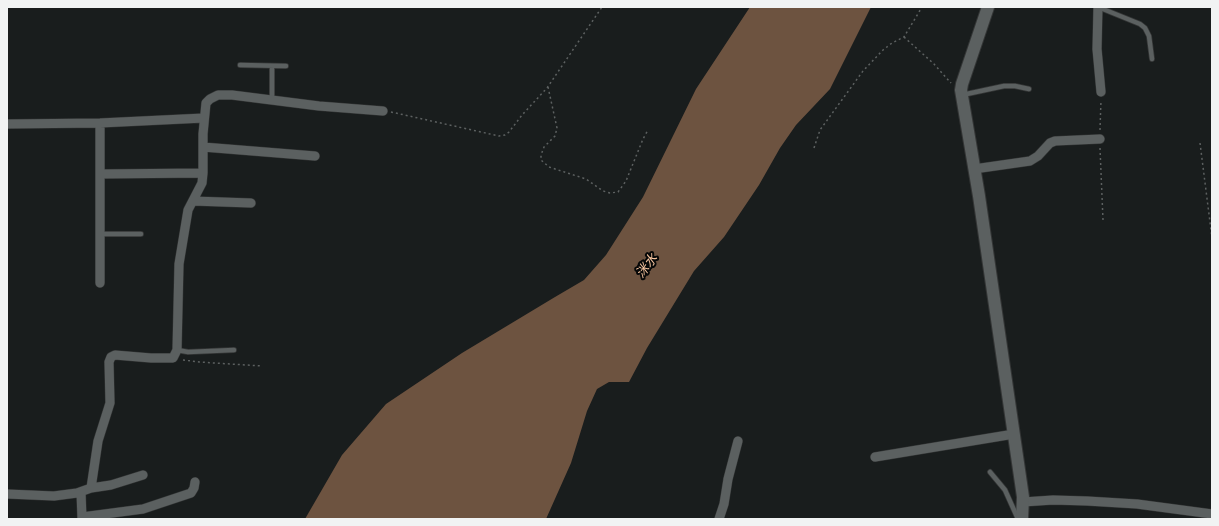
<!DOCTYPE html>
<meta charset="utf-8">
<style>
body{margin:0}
#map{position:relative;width:1219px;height:526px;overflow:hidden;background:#191d1d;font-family:Quicksand,sans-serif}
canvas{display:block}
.frame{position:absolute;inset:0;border:8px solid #f1f3f3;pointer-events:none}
</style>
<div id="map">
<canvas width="1219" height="526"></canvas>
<div class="frame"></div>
</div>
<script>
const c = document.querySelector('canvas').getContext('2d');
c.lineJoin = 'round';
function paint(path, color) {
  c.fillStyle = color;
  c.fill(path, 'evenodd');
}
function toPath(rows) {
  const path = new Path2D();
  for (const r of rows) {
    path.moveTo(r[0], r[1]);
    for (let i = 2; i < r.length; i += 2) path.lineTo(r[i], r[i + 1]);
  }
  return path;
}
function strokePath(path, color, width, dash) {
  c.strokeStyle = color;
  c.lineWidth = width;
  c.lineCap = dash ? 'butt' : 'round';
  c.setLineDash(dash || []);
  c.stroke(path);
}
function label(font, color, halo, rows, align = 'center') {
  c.font = font + ' Quicksand,"Noto Sans SC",sans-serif';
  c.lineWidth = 4;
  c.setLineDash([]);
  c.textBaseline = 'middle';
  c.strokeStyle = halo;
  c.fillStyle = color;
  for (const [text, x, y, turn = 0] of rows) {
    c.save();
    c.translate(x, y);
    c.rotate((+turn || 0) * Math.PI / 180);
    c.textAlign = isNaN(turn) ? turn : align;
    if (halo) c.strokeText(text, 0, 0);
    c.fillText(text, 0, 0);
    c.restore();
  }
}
const water = toPath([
 [750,7,871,7,830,89,796,125,780,148,759,185,724,237,694,271,647,348,629,382,609,382,597,389,587,411,571,463,546,519,305,519,342,455,386,404,462,353,555,297,584,280,606,255,643,197,696,89]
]);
const path = toPath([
 [904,37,934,64,951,83],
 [548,87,557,128,555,136,544,147,541,155,541,160,549,167,586,179,603,191,610,193,618,192,626,181,643,139,648,130],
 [391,112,499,136,505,135,509,132,522,115,547,88,602,7],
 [1100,130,1101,100],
 [1200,143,1212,238],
 [814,148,820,130,863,71,883,50,892,43,904,37,922,7],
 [1100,148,1103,220],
 [183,360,199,362,262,366]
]);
const lane = toPath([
 [1098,7,1140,24,1145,28,1149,36,1152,59],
 [240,65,286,66],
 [962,95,1004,86,1015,86,1029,89],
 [272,100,272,66],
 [100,234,141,234],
 [177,350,188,352,234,350],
 [990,472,1005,490,1018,519]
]);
const street = toPath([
 [1098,7,1097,49,1101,92],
 [7,124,100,123,204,118],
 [203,147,315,156],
 [974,169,1030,161,1038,156,1050,143,1055,141,1100,139],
 [100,174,203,173],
 [193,201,251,203],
 [100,283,100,123],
 [875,457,1014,434],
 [91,488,98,441,110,403,109,362,111,357,115,355,151,358,173,358,177,350,179,264,188,210,202,183,203,173,203,134,206,103,210,99,218,95,232,95,319,106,383,111],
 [81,492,82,519],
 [7,494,54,496,77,493,91,488,111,485,143,475],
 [1023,502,1053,500,1087,501,1137,504,1212,514],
 [82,517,143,509,191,493,194,488,195,482],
 [719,519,724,504,728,479,738,441]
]);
const secondary = toPath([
 [988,7,962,84,961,90,979,196,1023,497,1022,519]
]);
const waterNames = [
 ["洣水",647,266,-52]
];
paint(water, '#6d5340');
strokePath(lane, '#343636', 6);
strokePath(street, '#343636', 10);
strokePath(secondary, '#343636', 14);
strokePath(path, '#5d6161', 1.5, [2, 3]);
strokePath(lane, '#5b6060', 4.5);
strokePath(street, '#5b6060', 9);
strokePath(secondary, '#5b6060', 12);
label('italic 13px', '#f4c39e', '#060707', waterNames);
</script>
